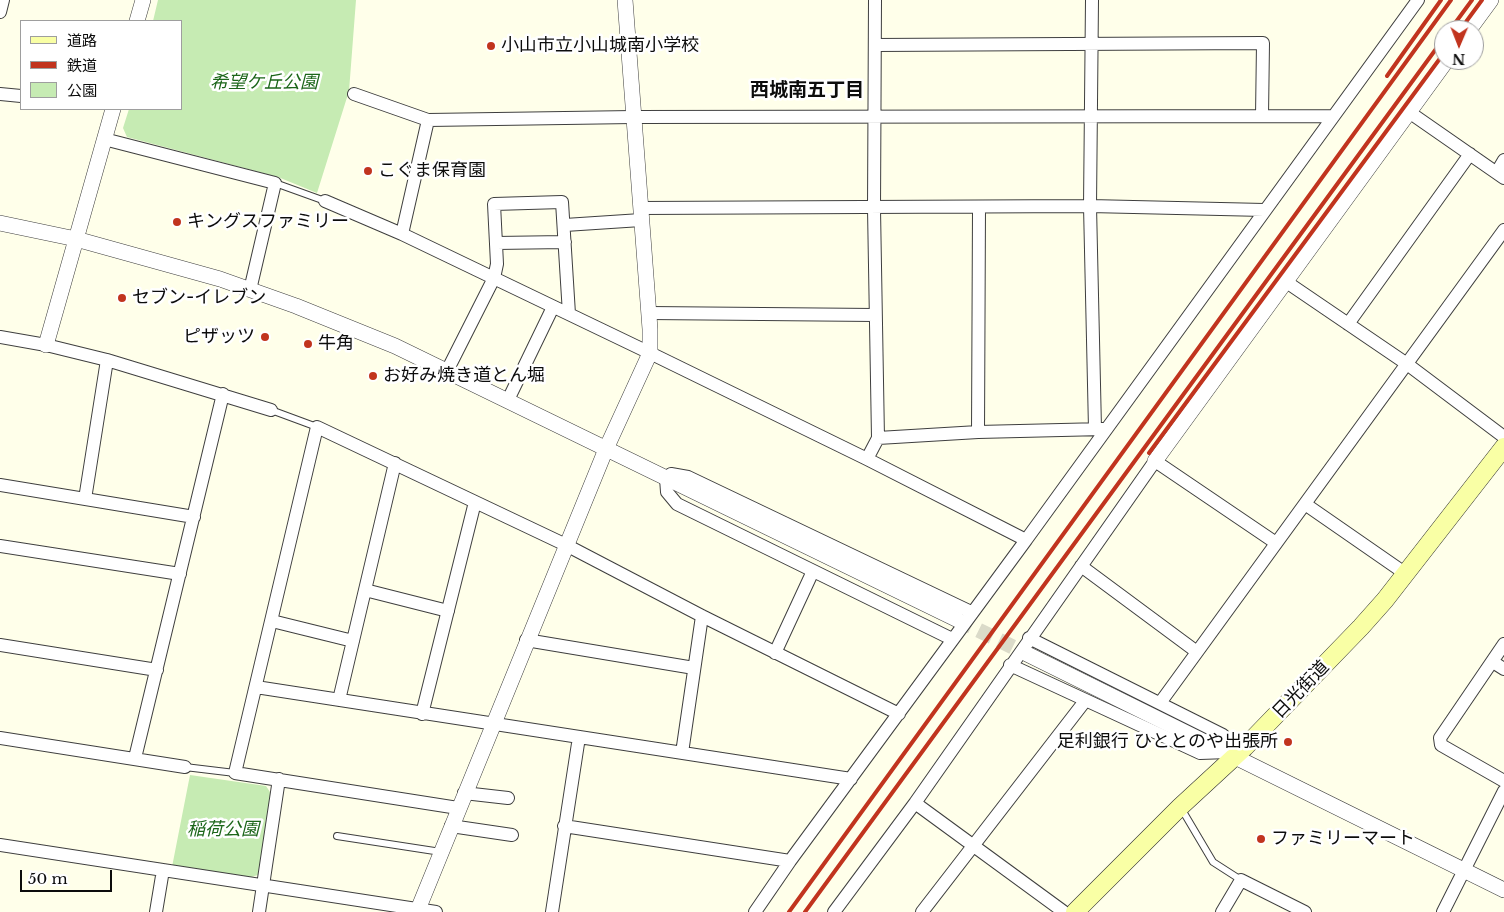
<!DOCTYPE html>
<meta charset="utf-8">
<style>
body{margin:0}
#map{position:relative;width:1504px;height:912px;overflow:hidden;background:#ffffea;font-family:"Libre Baskerville","Noto Sans JP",serif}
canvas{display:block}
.legend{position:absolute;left:20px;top:20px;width:162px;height:90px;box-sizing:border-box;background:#fff;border:1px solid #9e9e9e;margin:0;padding:6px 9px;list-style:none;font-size:15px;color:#0c0c0c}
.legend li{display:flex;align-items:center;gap:10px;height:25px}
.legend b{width:25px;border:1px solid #9e9e9e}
.north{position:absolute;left:1434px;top:20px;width:50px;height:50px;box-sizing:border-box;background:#fff;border:1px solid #9e9e9e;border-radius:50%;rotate:181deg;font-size:14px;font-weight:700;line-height:20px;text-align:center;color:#0c0c0c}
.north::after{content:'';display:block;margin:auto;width:18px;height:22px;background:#c1341e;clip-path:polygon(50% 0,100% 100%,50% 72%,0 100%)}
.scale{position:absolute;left:20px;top:870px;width:92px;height:22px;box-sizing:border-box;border:2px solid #0c0c0c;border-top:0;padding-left:6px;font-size:15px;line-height:18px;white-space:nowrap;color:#0c0c0c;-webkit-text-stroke:4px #fff;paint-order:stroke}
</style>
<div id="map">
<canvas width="1504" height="912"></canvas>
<ul class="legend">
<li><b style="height:6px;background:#f9ffa5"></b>道路</li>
<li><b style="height:6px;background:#c1341e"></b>鉄道</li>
<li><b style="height:14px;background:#c6ebb3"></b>公園</li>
</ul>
<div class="north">N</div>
<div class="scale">50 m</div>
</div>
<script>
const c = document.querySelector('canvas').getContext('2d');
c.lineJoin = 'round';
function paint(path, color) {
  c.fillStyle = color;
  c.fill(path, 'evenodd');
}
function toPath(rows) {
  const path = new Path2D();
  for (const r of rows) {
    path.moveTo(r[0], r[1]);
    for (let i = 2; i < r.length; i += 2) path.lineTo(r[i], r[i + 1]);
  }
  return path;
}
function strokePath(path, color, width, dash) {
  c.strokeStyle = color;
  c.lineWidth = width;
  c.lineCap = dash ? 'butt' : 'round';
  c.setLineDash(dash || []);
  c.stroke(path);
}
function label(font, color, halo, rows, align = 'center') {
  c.font = font + ' "Libre Baskerville","Noto Sans JP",serif';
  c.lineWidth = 5;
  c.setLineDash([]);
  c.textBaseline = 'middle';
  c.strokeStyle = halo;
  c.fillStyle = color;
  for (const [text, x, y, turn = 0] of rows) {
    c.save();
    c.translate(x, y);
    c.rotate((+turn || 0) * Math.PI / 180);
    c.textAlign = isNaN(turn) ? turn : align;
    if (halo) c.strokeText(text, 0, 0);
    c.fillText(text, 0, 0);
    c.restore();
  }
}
const green = toPath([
 [158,0,356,0,349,91,317,193,278,177,127,137,123,128,129,109,181,109,181,21,153,21],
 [190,775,266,786,272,795,258,875,251,877,172,867]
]);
const tertiaryTunnel = toPath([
 [958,620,1027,654]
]);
const service = toPath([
 [275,183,325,201],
 [271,410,317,427],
 [185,767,235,773],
 [1181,808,1213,862,1241,880],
 [337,836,441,852]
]);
const minor = toPath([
 [1092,0,1090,206,1095,429],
 [0,12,3,0],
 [875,45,1263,43,1262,116],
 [0,94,21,96],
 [354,94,428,120,633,117,1332,116],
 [1409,112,1504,178],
 [104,139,275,183,250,290],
 [1497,172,1504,160],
 [325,201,402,234,650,353,867,459,1026,540,790,861,755,912],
 [640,208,1090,206,1264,210],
 [565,225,641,220],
 [402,234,428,120],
 [496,243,565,242],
 [1285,281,1407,364,1504,437],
 [649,313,875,315],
 [1348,324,1470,154],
 [0,337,46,345,107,360,271,410],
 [447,371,494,278,497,264,494,204,562,202,569,314],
 [508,400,553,307],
 [978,432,979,208],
 [878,438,978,432,1103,429],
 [867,459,878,438,874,209,875,0],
 [0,485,194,517],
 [85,499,107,360],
 [1305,504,1406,574],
 [1026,540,1418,0],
 [0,546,180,574],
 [1081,566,1197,652],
 [365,590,448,611],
 [272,621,353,641],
 [952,639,677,504,667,492,666,478,671,474,688,477,971,612],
 [526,640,694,668],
 [1504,644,1440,738,1441,745,1504,781],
 [0,645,157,670],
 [775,653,813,571],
 [1493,662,1504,669],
 [1010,665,1200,753,1228,752,1223,735,1029,638],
 [256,687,851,779],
 [339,700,395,463],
 [1160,703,1504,230],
 [422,714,475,502],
 [0,738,185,767],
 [682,753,702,616],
 [135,758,223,394],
 [464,793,508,798],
 [915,803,1064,912],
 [458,808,235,773,317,427,566,545,702,616,899,714],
 [451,826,512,835],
 [564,826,790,861],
 [0,845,436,912],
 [156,912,163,870],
 [259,912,279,779],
 [552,912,579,737],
 [834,912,915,803,1155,461,1276,543],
 [922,912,1085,701],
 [1222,912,1241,880,1305,912],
 [1443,912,1504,791]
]);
const tertiary = toPath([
 [137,21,143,0],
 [1469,30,1491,0],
 [0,223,76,239,220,279,296,306,395,346,958,620],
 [46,345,113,109],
 [1155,461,1447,60],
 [1027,654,1504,890],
 [417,912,606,449,650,353,650,329,625,0]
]);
const secondary = toPath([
 [1075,912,1180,807,1245,747,1361,627,1385,600,1504,447]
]);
const rail = toPath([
 [1450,30,1472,0],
 [1460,30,1482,0],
 [1387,76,1441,0],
 [1149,453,1444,53],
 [789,912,1451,0],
 [805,912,1444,38]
]);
const markers = [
 [491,46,5,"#c1341e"],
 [368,171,5,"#c1341e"],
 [177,222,5,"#c1341e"],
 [122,298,5,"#c1341e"],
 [265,337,5,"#c1341e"],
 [308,344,5,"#c1341e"],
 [373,376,5,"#c1341e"],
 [1288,742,5,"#c1341e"],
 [1261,839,5,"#c1341e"]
];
const poiNames = [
 ["小山市立小山城南小学校",501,46],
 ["こぐま保育園",378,171],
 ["キングスファミリー",187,222],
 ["セブン-イレブン",132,298],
 ["ピザッツ",255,337,"right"],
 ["牛角",318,344],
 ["お好み焼き道とん堀",383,376],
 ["足利銀行 ひととのや出張所",1278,742,"right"],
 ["ファミリーマート",1271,839]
];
const parkNames = [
 ["希望ケ丘公園",264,83],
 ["稲荷公園",223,830]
];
const streetNames = [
 ["日光街道",1301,690,-46]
];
const neighbourhoodNames = [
 ["西城南五丁目",807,91]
];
paint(green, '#c6ebb3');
strokePath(tertiaryTunnel, '#dbdbc9', 15, [15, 8]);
strokePath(service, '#3f3f3f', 8);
strokePath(minor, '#3f3f3f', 14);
strokePath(tertiary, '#3f3f3f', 16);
strokePath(secondary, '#2e2e2e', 19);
strokePath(service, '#fff', 6);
strokePath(minor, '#fff', 12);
strokePath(tertiary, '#fff', 15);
strokePath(secondary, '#f9ffa5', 18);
strokePath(rail, '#c1341e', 4);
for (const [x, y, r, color] of markers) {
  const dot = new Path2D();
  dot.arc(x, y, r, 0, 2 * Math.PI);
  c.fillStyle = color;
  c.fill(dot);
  strokePath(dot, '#fff', 2);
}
label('18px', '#0c0c0c', '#fff', poiNames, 'left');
label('italic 18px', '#1c661a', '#fff', parkNames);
label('18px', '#0c0c0c', '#fff', streetNames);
label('bold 19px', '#0c0c0c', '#fff', neighbourhoodNames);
</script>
